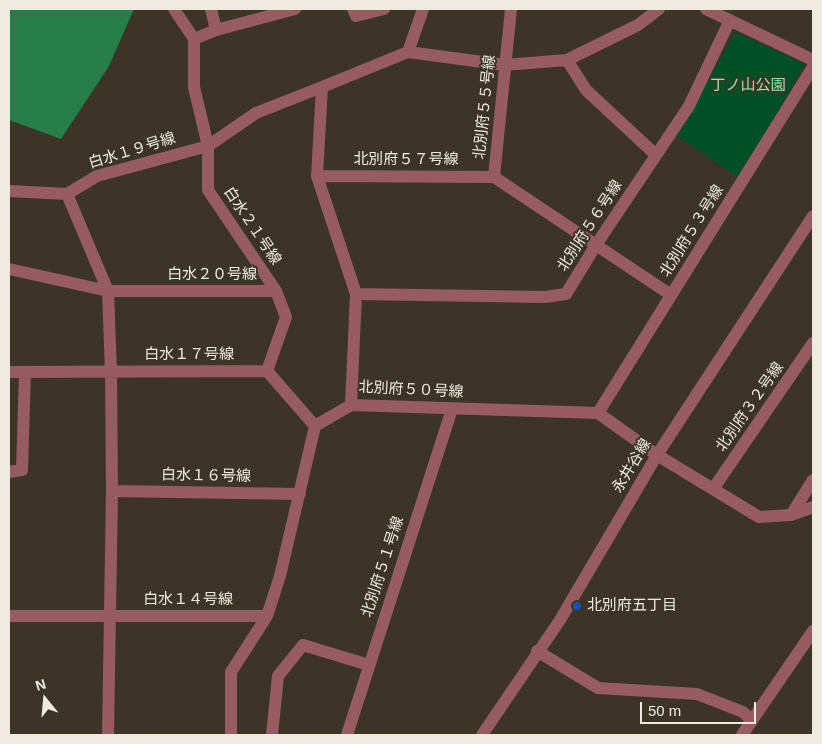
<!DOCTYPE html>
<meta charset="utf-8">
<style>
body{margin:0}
#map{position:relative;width:822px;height:744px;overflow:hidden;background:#3c3527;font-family:Arial,sans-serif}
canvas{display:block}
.frame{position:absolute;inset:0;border:10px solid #eeeae2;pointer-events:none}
.north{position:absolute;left:20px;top:674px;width:50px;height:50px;-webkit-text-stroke:4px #3c3527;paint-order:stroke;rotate:343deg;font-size:14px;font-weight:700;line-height:20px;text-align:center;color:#eeeae2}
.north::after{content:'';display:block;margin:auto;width:18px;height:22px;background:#eeeae2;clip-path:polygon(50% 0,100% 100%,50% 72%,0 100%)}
.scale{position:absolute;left:640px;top:702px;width:116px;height:22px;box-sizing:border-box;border:2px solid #eeeae2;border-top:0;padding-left:6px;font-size:15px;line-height:18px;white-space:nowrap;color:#eeeae2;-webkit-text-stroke:4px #3c3527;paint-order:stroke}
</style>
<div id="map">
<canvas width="822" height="744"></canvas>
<div class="frame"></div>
<div class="north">N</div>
<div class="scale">50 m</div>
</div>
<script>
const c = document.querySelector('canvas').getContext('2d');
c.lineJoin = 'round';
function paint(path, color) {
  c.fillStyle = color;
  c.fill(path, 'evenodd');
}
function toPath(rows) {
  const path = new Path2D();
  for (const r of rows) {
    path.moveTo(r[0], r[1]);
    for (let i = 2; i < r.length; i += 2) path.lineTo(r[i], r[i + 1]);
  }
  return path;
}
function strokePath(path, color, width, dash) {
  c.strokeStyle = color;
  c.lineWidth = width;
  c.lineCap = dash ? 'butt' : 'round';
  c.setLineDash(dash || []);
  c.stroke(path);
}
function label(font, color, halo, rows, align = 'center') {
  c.font = font + ' Arial,"Noto Sans JP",sans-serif';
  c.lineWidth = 4;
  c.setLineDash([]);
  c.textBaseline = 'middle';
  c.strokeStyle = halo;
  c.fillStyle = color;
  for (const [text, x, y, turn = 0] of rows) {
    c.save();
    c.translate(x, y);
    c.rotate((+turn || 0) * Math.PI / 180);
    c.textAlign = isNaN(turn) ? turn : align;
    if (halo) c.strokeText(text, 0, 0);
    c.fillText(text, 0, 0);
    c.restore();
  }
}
const green = toPath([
 [735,32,805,64,739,178,677,136]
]);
const forest = toPath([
 [9,9,134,9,109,66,61,139,9,120]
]);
const minor = toPath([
 [174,9,194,39,194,87,208,146,208,190,276,291,286,317,267,371,315,426,280,576,267,616,231,672,231,735],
 [211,9,216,30],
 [353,9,356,16,384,9],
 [511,9,494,177,671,295],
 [659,9,638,25,567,60,505,65,408,52,322,87,317,176,356,294,351,405,598,413,657,455,759,517,791,515,813,507],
 [706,9,813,60],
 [194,39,216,30,295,9],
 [408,52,423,9],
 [567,60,586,90,656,155],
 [317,176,494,177],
 [9,191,67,194,97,176,208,146,256,113,322,87],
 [67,194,108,291],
 [9,269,108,291],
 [356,294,545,297,566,294,596,245,689,106,730,20],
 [9,372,267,371],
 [598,413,813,67],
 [315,426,351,405],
 [9,472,22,470,25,372],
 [713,489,813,343],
 [112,491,300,494],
 [791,515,813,480],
 [9,616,267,616],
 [537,651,598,688,697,694,743,712,751,720],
 [108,735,112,491,111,372,108,291,276,291],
 [272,735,278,676,303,645,369,665],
 [347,735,452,409],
 [742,735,813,631]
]);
const tertiary = toPath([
 [482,735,560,620,657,455,813,216]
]);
const markers = [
 [577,606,5,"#1a4fb4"]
];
const parkNames = [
 ["丁ノ山公園",748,86]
];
const streetNames = [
 ["北別府５５号線",485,107,-84],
 ["白水１９号線",132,151,-17],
 ["北別府５７号線",406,160],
 ["白水２１号線",252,226,56],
 ["北別府５６号線",590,226,-57],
 ["北別府５３号線",692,231,-58],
 ["白水２０号線",212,275],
 ["白水１７号線",189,355],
 ["北別府５０号線",411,390,3],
 ["北別府３２号線",750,407,-55],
 ["永井谷線",632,466,-59],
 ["白水１６号線",206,476,1],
 ["北別府５１号線",383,567,-72],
 ["白水１４号線",188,600]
];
const poiNames = [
 ["北別府五丁目",587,606]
];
paint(green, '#004f25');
paint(forest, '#287e48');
strokePath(minor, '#975b62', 12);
strokePath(tertiary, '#975b62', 12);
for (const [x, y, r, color] of markers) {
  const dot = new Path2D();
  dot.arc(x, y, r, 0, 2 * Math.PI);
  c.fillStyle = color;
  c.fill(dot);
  strokePath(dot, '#3c3527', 2);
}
label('15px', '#83f1a4', '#3c3527', parkNames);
label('15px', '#eeeae2', '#3c3527', streetNames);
label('15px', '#eeeae2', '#3c3527', poiNames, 'left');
</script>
